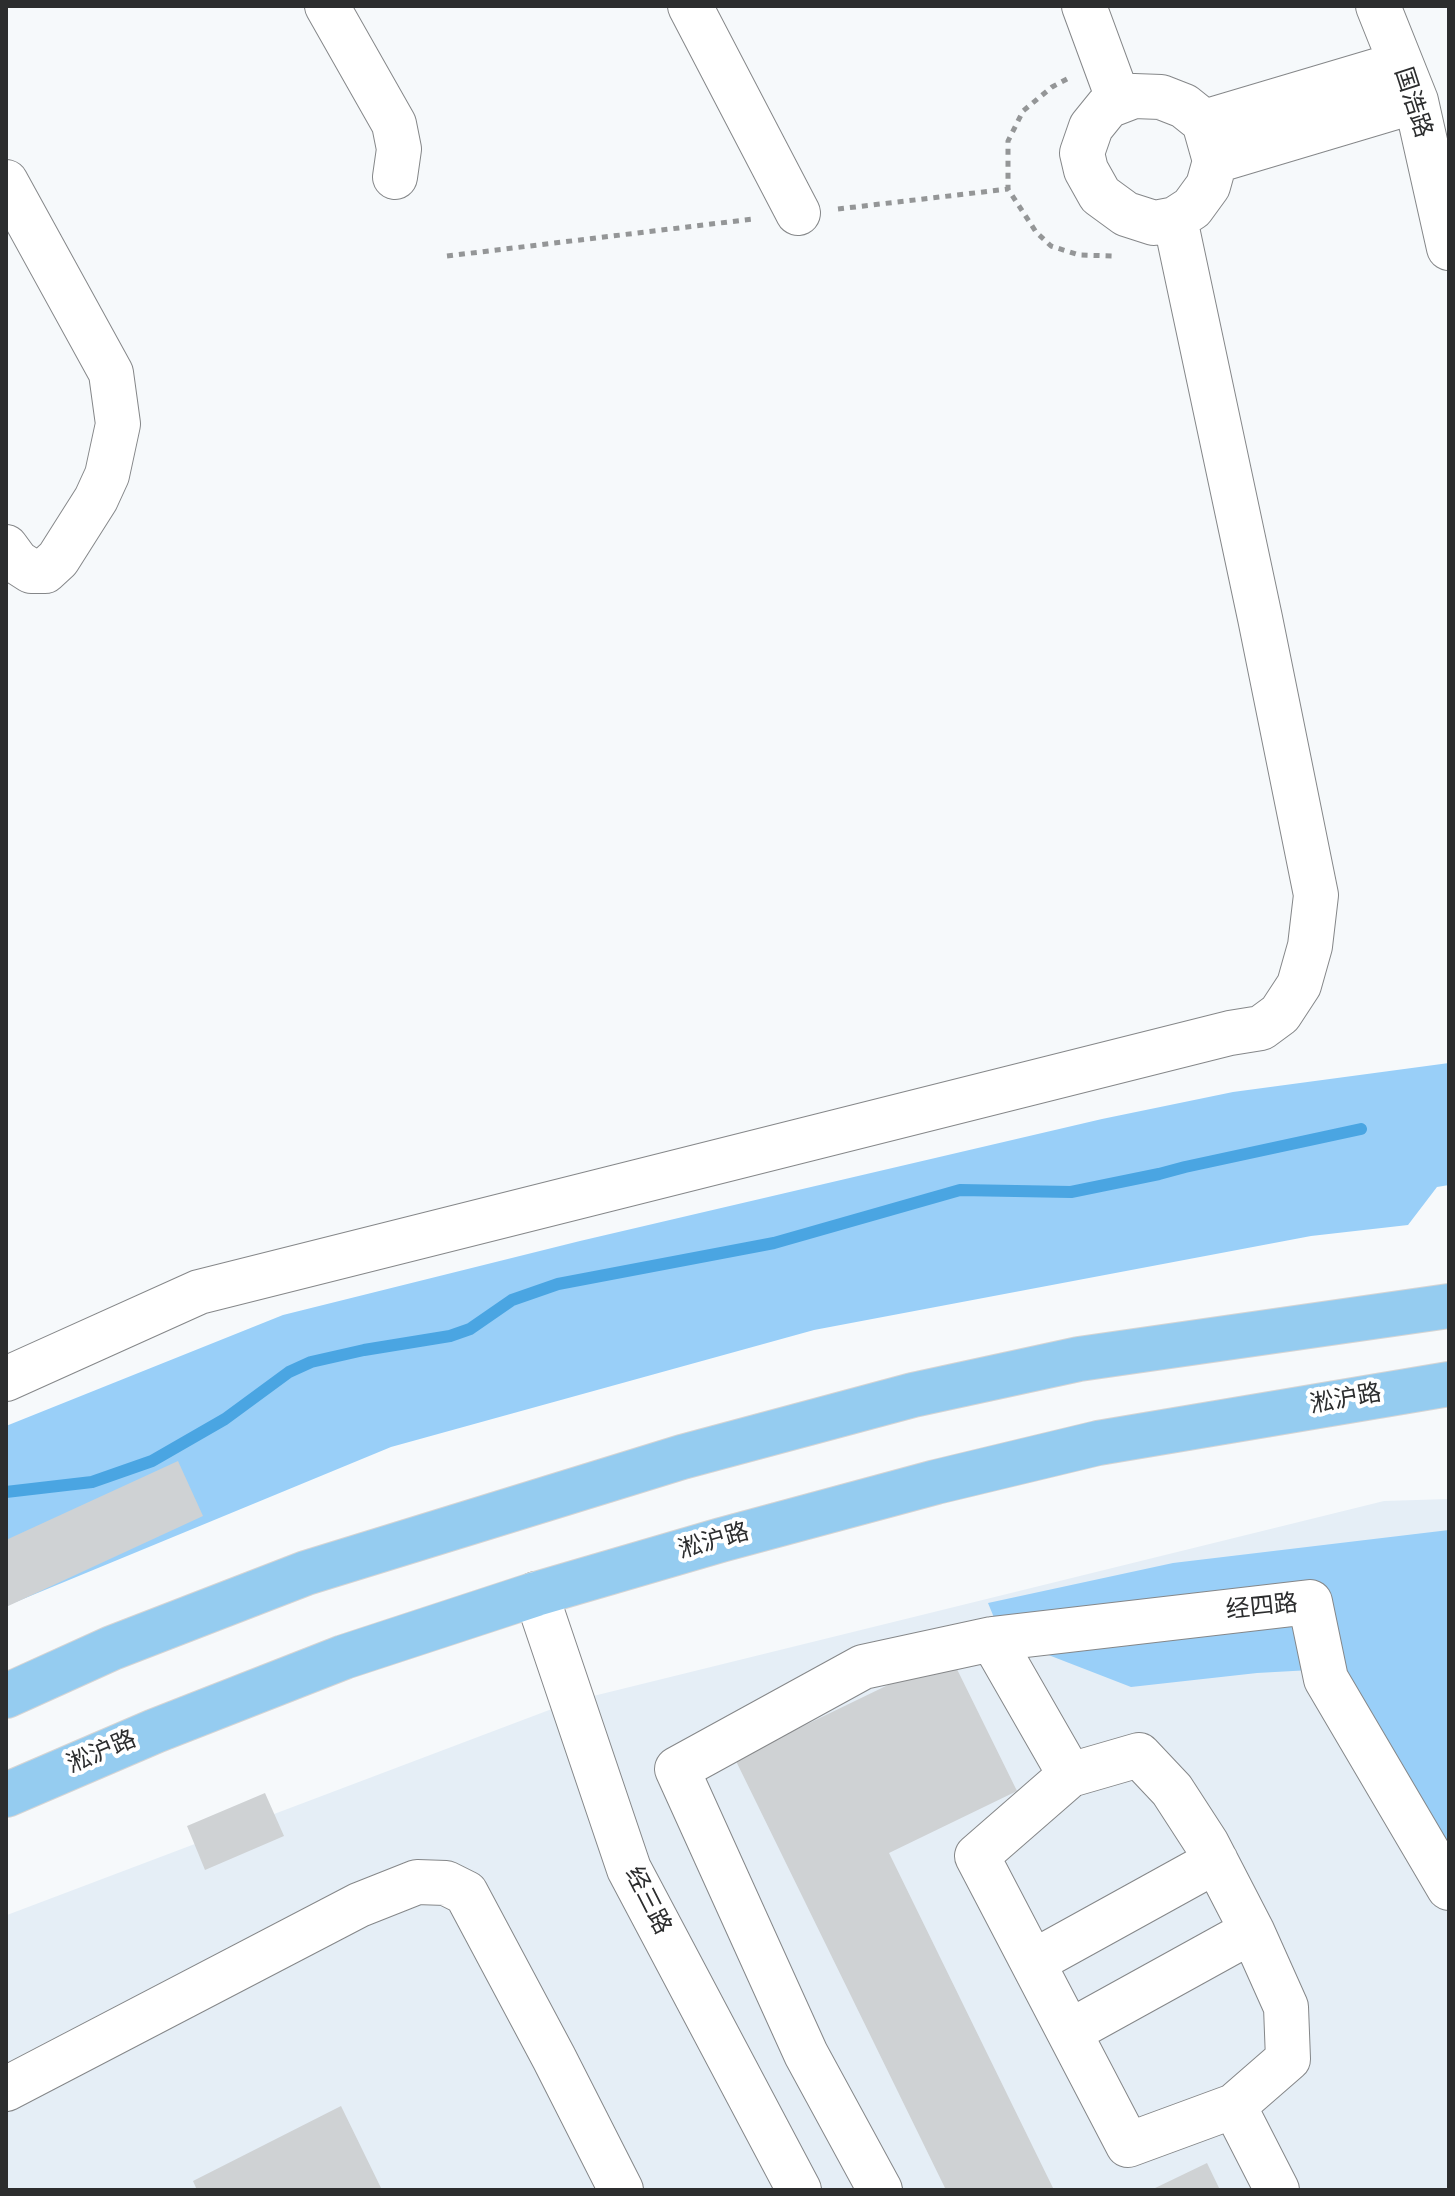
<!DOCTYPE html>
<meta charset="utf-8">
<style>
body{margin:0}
#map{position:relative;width:1455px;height:2196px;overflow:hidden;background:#f6f9fb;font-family:"Sofia Sans Condensed",sans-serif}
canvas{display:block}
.frame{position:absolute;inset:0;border:8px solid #2c2d2e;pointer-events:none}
</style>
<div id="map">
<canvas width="1455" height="2196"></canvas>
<div class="frame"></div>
</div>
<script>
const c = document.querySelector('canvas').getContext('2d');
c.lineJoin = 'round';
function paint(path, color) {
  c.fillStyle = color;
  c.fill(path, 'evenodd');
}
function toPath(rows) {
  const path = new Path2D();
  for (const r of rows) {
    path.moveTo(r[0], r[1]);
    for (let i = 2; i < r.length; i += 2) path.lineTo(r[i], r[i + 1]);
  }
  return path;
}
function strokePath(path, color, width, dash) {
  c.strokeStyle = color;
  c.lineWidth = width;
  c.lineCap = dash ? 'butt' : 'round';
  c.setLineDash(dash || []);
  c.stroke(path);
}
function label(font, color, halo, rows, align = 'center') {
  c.font = font + ' "Sofia Sans Condensed","Noto Sans SC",sans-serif';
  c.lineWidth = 8;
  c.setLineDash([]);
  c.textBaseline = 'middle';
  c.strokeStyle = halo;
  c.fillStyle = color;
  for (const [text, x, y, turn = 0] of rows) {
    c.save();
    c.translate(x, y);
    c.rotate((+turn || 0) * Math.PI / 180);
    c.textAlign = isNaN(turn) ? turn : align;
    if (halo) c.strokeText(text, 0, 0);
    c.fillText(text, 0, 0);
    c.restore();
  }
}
const built = toPath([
 [1449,1499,1449,2190,6,2190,7,1915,573,1701,1384,1501]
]);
const green = toPath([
 [1449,1063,1449,1185,1437,1187,1408,1225,1311,1236,814,1330,391,1447,6,1606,6,1426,283,1315,580,1241,1102,1119,1233,1092],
 [1449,1530,1449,1858,1329,1669,1257,1673,1131,1687,1002,1637,988,1603,1173,1563]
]);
const stream = toPath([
 [6,1492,92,1482,152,1461,225,1419,289,1372,311,1362,364,1350,450,1336,470,1329,512,1300,558,1284,774,1243,960,1190,1071,1192,1159,1174,1185,1167,1361,1129]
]);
const building = toPath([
 [178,1461,203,1516,6,1607,6,1540],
 [950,1655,1017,1791,889,1853,1054,2190,946,2190,735,1759],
 [265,1793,284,1836,205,1870,187,1826],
 [341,2106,382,2190,197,2190,193,2181],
 [1207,2163,1220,2190,1151,2190]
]);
const path = toPath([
 [1067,79,1052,87,1023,111,1008,141,1008,189,1036,232,1051,246,1079,255,1112,256],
 [838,209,1008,189],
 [447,256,753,219]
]);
const minor = toPath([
 [327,6,394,124,399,149,395,177],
 [690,6,798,213],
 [1084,6,1119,101],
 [1378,6,1416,101,1449,248],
 [1134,96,1161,97,1184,106,1204,122,1215,161,1208,186,1192,208,1175,219,1154,223,1126,214,1100,195,1086,170,1082,153,1091,127,1108,106,1134,96],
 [1204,122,1399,64],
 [1215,161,1416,101],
 [6,182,111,373,118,424,107,475,96,499,58,559,45,571,31,571,17,562,6,547],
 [6,1379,199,1292,1230,1033,1261,1028,1280,1014,1299,985,1310,946,1316,895,1260,618,1175,219],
 [536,1594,629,1869,799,2190],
 [992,1639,1310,1602,1326,1679,1449,1888],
 [1033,1962,1216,1861],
 [1069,2032,1252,1931,1207,1844,1172,1790,1139,1755,1070,1775],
 [6,2089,359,1905,417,1882,446,1883,466,1893,554,2058,621,2190],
 [1234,2106,1288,2059,1286,2007,1252,1931],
 [880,2190,806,2054,677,1769,863,1667,992,1639,1070,1775,977,1856,1128,2145,1234,2106,1277,2190]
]);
const major = toPath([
 [6,1696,112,1648,306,1573,682,1457,913,1395,1079,1359,1449,1306],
 [6,1795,155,1731,344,1657,536,1594,721,1540,936,1482,1098,1443,1449,1384]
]);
const streetNames = [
 ["国浩路",1412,103,72],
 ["淞沪路",1346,1400,-10],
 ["淞沪路",714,1542,-16],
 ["经四路",1262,1608,-6],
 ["淞沪路",102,1753,-23],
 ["经三路",647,1901,63]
];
paint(built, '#e5eef6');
paint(green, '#99cff8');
strokePath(stream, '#4aa5e2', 12);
paint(building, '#cfd2d4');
strokePath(minor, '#858789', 46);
strokePath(major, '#d5d5d5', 46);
strokePath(path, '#949697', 5, [6, 6]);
strokePath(minor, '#fff', 44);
strokePath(major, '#95ccf0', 44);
label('24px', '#2c2d2e', '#fff', streetNames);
</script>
